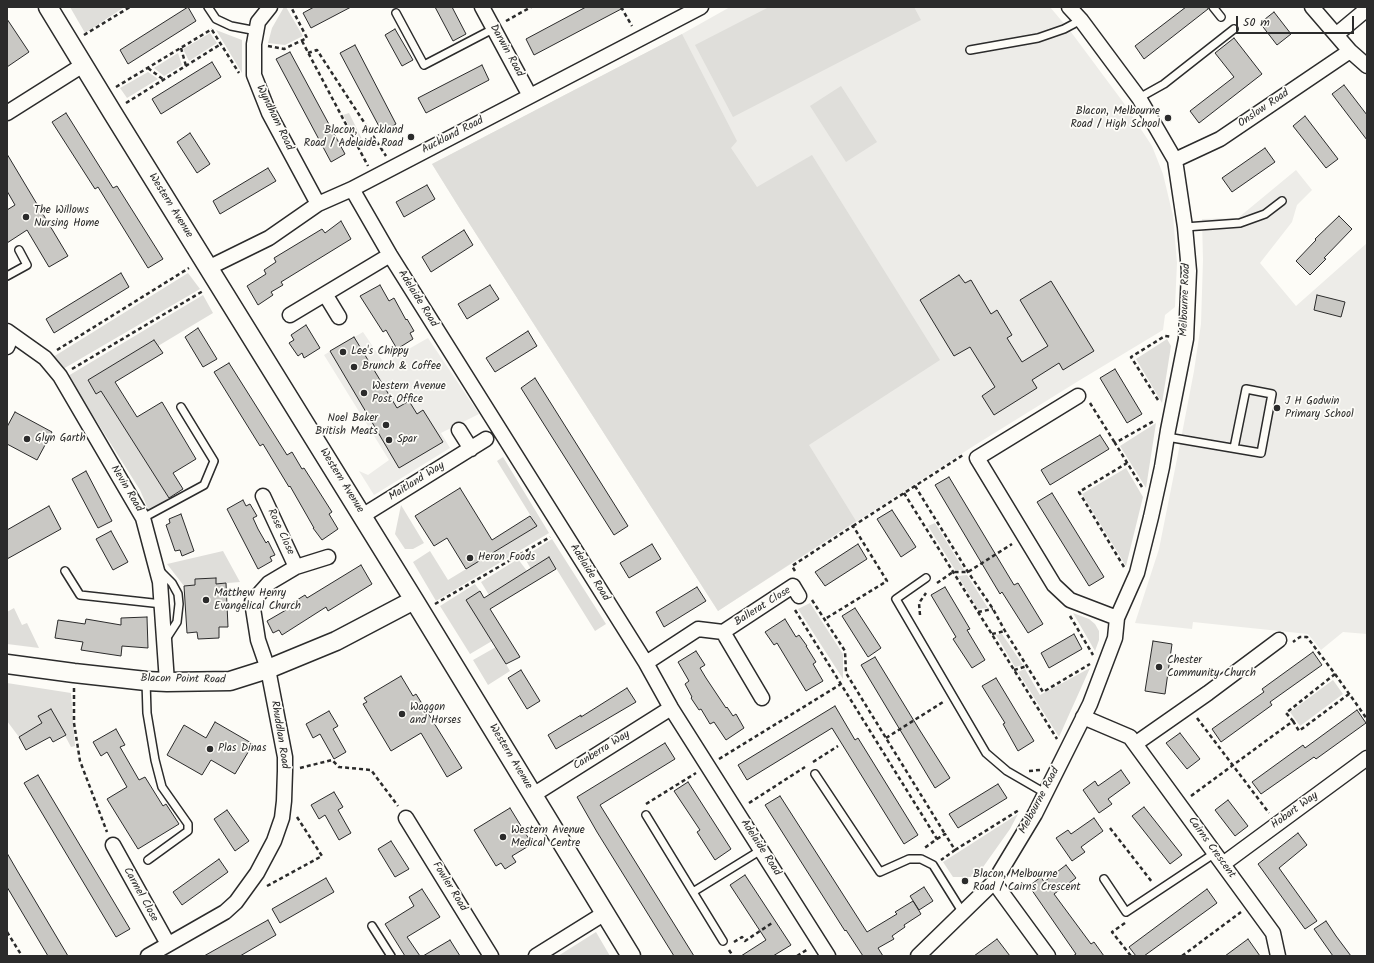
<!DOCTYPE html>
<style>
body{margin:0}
#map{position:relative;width:1374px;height:963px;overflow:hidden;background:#fdfcf7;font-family:Kalam,sans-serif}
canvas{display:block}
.frame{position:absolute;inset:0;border:8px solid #2b2b2b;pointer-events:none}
.scale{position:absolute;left:1236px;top:16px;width:118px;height:18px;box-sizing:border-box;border:2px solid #2b2b2b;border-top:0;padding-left:5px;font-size:12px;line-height:14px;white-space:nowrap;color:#2b2b2b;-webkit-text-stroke:3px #fdfcf7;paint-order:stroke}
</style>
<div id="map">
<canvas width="1374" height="963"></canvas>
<div class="frame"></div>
<div class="scale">50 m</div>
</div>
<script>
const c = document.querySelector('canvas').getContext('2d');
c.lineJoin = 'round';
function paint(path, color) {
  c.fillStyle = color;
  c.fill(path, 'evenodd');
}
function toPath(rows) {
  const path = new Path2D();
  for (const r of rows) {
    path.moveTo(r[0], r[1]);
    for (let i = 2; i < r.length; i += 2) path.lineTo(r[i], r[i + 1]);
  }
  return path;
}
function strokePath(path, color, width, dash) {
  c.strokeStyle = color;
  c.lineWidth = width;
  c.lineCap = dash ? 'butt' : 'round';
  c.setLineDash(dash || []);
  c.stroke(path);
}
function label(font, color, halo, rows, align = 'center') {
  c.font = font + ' Kalam,sans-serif';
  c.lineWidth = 3.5;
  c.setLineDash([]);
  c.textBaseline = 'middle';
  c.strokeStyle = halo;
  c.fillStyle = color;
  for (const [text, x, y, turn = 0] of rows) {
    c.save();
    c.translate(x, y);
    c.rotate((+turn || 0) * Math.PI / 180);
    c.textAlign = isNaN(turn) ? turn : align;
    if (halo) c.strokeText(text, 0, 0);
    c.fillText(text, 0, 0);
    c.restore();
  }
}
const built = toPath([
 [730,7,1050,7,1071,32,1123,102,1152,146,1163,174,1173,216,1177,263,1175,307,1165,315,1163,330,1080,380,972,447,718,611,460,209,432,164,682,34],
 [1296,170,1312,190,1297,205,1292,222,1260,263,1296,306,1367,243,1367,634,1343,632,1321,650,1308,634,1193,622,1192,629,1135,623,1159,549,1180,444,1194,371,1201,324,1203,260,1202,219,1238,218],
 [363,332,384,363,428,338,479,414,441,433,450,448,374,495,359,471,368,475,389,460,324,355]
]);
const green = toPath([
 [70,7,123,7,123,8,85,33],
 [284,7,286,7,303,36,285,45,268,43,272,28],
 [769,7,914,7,921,20,733,117,695,45],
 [216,30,242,40,242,73],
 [210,33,217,43,189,61,183,49],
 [682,34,737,141,731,148,757,187,812,155,940,360,809,445,856,521,718,611,460,209,432,164],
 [178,53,182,65,164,76,154,68],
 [148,72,158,79,127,98,120,88],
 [841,86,877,142,846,162,810,106],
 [349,113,364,143,359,145,343,115],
 [188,273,200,289,63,369,53,357],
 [203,295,213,313,158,346,154,340,88,380,96,394,101,391,169,498,149,511,140,490,68,376],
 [1167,339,1171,346,1162,403,1136,359],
 [1156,423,1146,488,1120,446],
 [503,457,549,533,436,601,413,562,430,551,448,580,537,526,497,461],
 [1126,468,1143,497,1126,566,1082,494],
 [401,505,424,543,413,549,405,549,395,534],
 [935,523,964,570,955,570,928,526],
 [552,539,606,624,595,631,549,557,531,569,524,557],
 [223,551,240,582,216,584,216,578,196,579,195,585,184,586,167,564],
 [518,559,527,571,489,595,481,582],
 [967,575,988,608,978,609,958,576],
 [475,584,480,591,492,641,470,654,440,606],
 [810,603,843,654,843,679,798,609],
 [14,608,22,625,27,623,39,648,7,644,7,612],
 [1073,613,1089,619,1095,624,1099,631,1099,640,1095,651],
 [1002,634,1023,665,1015,667,996,635],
 [496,647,510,671,488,685,473,660],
 [1090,668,1059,737,1018,672,1025,669,1040,695],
 [1333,680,1343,694,1300,726,1290,712],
 [7,683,71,693,75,746,71,747,51,709,39,716,42,723,19,737,7,721],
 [1018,814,1010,829,976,877,953,877,943,862],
 [596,932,610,956,558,956]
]);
const building = toPath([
 [188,7,196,21,128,64,120,50,188,7],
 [314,7,351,7,311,28,303,13,314,7],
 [435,7,452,7,466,34,453,41,435,7],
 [586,7,625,7,534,55,526,39,586,7],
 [1186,7,1208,7,1208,9,1144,59,1135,46,1186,7],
 [1274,12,1291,34,1277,45,1260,23,1274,12],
 [7,19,29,52,7,67,7,19],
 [395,29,413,60,402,66,385,35,395,29],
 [1234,38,1262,74,1199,123,1190,111,1234,77,1215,53,1234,38],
 [355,45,396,124,382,132,340,53,355,45],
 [290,52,345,154,331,162,276,59,290,52],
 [212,62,221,77,161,114,152,99,212,62],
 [482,65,489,80,426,113,418,98,482,65],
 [1344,85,1367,115,1367,140,1332,94,1344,85],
 [66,113,113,188,117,186,163,259,148,268,98,187,95,189,52,122,66,113],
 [1305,116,1338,159,1326,168,1293,126,1305,116],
 [190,133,210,164,197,173,177,142,190,133],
 [1265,148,1275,162,1232,192,1222,178,1265,148],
 [7,154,68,256,49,267,27,230,7,243,7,210,15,205,7,191,7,154],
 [268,168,276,181,220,214,213,201,268,168],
 [427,185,435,199,404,217,396,202,427,185],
 [1339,216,1352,229,1324,258,1326,259,1310,275,1296,261,1316,240,1315,239,1339,216],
 [341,221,351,239,281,282,283,285,271,292,273,295,258,305,247,286,266,274,264,270,276,262,274,258,322,229,325,233,341,221],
 [464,230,473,245,431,272,422,257,464,230],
 [121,273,129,287,54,333,46,319,121,273],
 [959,275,965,283,971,280,991,314,997,310,1012,335,1007,338,1022,362,1048,346,1020,300,1051,281,1094,351,1063,370,1059,363,1032,380,1037,388,994,415,982,396,995,387,970,347,954,356,920,300,959,275],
 [380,285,389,301,394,298,406,320,407,319,414,331,410,333,413,339,397,349,386,330,383,332,360,296,380,285],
 [490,285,499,299,467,319,458,304,490,285],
 [1317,295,1345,302,1341,317,1314,310,1317,295],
 [306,325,320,348,304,358,302,353,298,356,289,343,294,340,291,335,306,325],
 [198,328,217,359,203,367,185,337,198,328],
 [528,331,537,346,495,372,486,358,528,331],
 [354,337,397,408,409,401,417,414,423,410,443,442,399,468,330,351,354,337],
 [154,340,163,353,115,382,137,417,162,402,196,459,173,473,183,489,169,498,101,391,96,394,88,380,154,340],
 [229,363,287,455,292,452,302,469,304,468,332,512,329,514,338,529,322,540,313,528,314,528,290,486,289,487,263,444,260,446,214,372,229,363],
 [1115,369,1142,414,1127,423,1100,378,1115,369],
 [535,378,628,526,614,535,521,388,535,378],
 [15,412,52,432,37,460,7,444,7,427,15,412],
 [1100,435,1109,449,1050,485,1041,470,1100,435],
 [86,471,112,521,98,528,72,479,86,471],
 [949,477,1014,585,1018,583,1043,624,1028,633,1002,592,1000,594,935,485,949,477],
 [460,488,492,540,530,516,537,526,466,569,447,538,434,546,415,516,460,488],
 [1052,493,1104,577,1089,586,1037,502,1052,493],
 [243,500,246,506,250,504,257,516,253,518,258,529,266,543,268,541,275,555,270,557,272,561,258,569,227,509,243,500],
 [49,506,61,529,7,559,7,530,49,506],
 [892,510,916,547,901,557,877,519,892,510],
 [181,514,194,551,182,556,180,550,175,551,166,525,170,523,169,519,181,514],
 [111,531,128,562,113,570,96,539,111,531],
 [652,544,661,559,629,578,620,563,652,544],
 [858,544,867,559,825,586,815,572,858,544],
 [549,557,556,569,490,609,520,657,506,664,466,600,480,591,484,598,549,557],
 [361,565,372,584,328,611,326,607,282,635,279,630,273,633,267,621,286,610,284,608,305,595,307,598,361,565],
 [216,578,216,584,226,583,228,627,219,627,219,638,198,639,197,632,187,633,184,586,195,585,195,579,216,578],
 [697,587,706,601,664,627,656,612,697,587],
 [945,587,970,629,967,630,985,660,972,668,953,639,956,637,931,595,945,587],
 [855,608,881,648,868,657,842,616,855,608],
 [147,617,148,648,122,646,121,656,81,650,83,642,55,638,58,620,85,624,86,619,121,625,121,618,147,617],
 [785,619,796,637,799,635,807,646,806,646,816,662,813,664,823,681,806,691,777,643,774,645,765,632,785,619],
 [1074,634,1082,649,1049,668,1041,653,1074,634],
 [1153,641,1172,644,1165,694,1145,691,1153,641],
 [696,651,705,665,700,668,706,678,726,708,727,707,733,716,736,714,744,728,726,740,714,722,710,724,701,709,699,710,691,698,692,697,685,684,689,681,678,662,696,651],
 [1313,652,1322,665,1270,702,1272,705,1221,742,1212,729,1264,692,1262,689,1313,652],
 [875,657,919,729,950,778,935,788,861,665,875,657],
 [521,670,540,701,527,709,508,678,521,670],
 [401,676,413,696,416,694,462,768,447,777,421,733,391,751,363,704,367,702,364,698,401,676],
 [996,678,1034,741,1018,751,1003,724,1005,723,982,686,996,678],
 [627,688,636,702,556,749,548,735,581,715,581,717,627,688],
 [835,706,855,740,858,738,918,835,904,844,832,728,747,780,738,765,835,706],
 [51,709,66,735,53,742,50,737,26,750,19,737,42,723,38,716,51,709],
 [1357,710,1366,723,1316,759,1314,757,1261,794,1252,782,1303,745,1305,748,1357,710],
 [329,711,338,726,333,729,346,752,334,759,320,734,313,738,306,724,329,711],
 [215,722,253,744,235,774,211,760,202,775,167,755,184,725,206,738,215,722],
 [116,729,125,745,120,747,139,780,145,777,163,806,166,804,179,824,138,849,107,799,127,787,107,752,101,756,93,742,116,729],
 [1180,733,1200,759,1187,769,1166,743,1180,733],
 [665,743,675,759,600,805,694,956,674,956,597,832,577,797,665,743],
 [1121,770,1130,783,1108,799,1112,804,1099,813,1083,790,1095,781,1098,786,1121,770],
 [38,775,130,929,116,937,24,783,38,775],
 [688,782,731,849,715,860,697,832,700,830,674,791,688,782],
 [998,784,1007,798,958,828,949,814,998,784],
 [334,792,343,807,338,810,351,833,339,840,325,815,319,819,311,805,334,792],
 [780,796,867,932,897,914,895,912,913,901,921,914,904,925,905,927,892,936,894,939,878,948,883,956,863,956,846,930,845,931,765,805,780,796],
 [1228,800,1248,826,1235,836,1215,810,1228,800],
 [1144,807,1182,855,1170,864,1132,816,1144,807],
 [510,808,532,844,512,856,516,862,505,869,501,863,496,866,474,830,510,808],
 [227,810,249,841,235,851,214,819,227,810],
 [1094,818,1103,831,1081,847,1085,852,1072,861,1056,838,1068,830,1071,834,1094,818],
 [1298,833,1307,845,1279,868,1317,921,1305,929,1258,864,1298,833],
 [391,841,409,869,395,877,378,849,391,841],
 [7,853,18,872,68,956,48,956,7,887,7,853],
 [219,859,228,872,182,905,173,892,219,859],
 [1066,865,1076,878,1054,894,1091,944,1094,942,1104,956,1073,956,1076,954,1029,886,1041,877,1044,882,1066,865],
 [745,875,791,945,773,956,741,956,766,940,730,885,745,875],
 [326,878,334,892,280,923,272,909,326,878],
 [924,887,933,901,919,910,910,896,924,887],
 [422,889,440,917,407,937,420,956,405,956,385,924,414,906,409,897,422,889],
 [1207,889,1217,903,1144,956,1136,956,1129,947,1207,889],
 [268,920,276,935,240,956,204,956,268,920],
 [1326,921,1336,936,1351,956,1333,956,1314,929,1326,921],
 [997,939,1010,956,974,956,997,939],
 [1248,939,1260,956,1225,956,1248,939],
 [450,940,460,956,423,956,450,940]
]);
const path = toPath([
 [621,7,632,26],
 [506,21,531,7],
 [212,30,239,73],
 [84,35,130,7],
 [302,41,368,166],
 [268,46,284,49,307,38,291,7],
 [181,48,186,66],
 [308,53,317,50,386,156],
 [148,68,164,80],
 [116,87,212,29],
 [126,103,221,44],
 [57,350,189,268],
 [72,369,203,291],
 [1158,400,1131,357,1165,336,1172,337],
 [1090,403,1115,443],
 [915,486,968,572,993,609,1005,631,1043,692,1090,664],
 [1142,487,1115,443,1154,421],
 [904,493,1057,739],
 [853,526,963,455],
 [1124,567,1079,492,1127,463],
 [795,571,792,566,853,526,887,581,825,619],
 [937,583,953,572,968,572,1012,544],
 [812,600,845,651,846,673,945,834],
 [435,604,550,537],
 [795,610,937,839,923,849],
 [978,612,993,609],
 [920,615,919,603,926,593],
 [1070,616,1093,655],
 [992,634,1005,631],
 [1014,670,1027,666],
 [1335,674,1367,719],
 [74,688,74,723,80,761,107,832],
 [1197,718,1269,813],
 [1293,721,1299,731,1349,694],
 [886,738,943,702],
 [719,759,841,684],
 [813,762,838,746],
 [300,768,332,760,339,767,371,770,398,806],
 [1029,771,1040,770],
 [1191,796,1293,721,1286,713,1335,674,1307,637,1300,637,1293,642],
 [749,803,805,767],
 [646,804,696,773],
 [1110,828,1152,882],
 [937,839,945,834,955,850,941,860],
 [955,850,1019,810],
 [267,886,322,856,297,817],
 [1125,923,1112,932,1131,956],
 [7,932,22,956],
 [734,942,742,937,745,941,772,923],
 [729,950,733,956],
 [797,956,808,949],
 [1182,956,1241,912]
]);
const service = toPath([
 [208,7,216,19,231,26,257,31],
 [1213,7,1221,17],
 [396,13,424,65,493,29],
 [970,50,1038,38,1064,29,1081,20],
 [1139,98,1164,84,1234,29],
 [1185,227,1240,223,1265,214,1282,201],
 [7,276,27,265,19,250],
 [1167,437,1261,453,1272,394,1246,389,1234,448],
 [143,518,204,485,214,461,181,407],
 [159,570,172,583,178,594,179,604,177,622,166,639],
 [65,571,80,595,162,604],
 [926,578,896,599,986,753,1007,771,1045,793],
 [146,681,147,713,155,760,162,787,188,824,188,831,148,860],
 [815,774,880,872,909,859,921,859,933,865,963,913],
 [646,815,693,892,761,850],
 [1104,879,1126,912,1215,853],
 [693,892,723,941],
 [372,926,391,956]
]);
const minor = toPath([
 [270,7,258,22,254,44,254,75,269,113,318,204],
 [482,7,530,96],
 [1312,7,1350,51,1367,66],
 [1337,34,1367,9],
 [7,113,83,65],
 [1175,160,1220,139,1350,51],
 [352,189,390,255,646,663,671,708,828,956],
 [208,268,269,238,318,204,352,189,701,7],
 [325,294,339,317],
 [290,315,390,255],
 [7,331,45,358,60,376,143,518,160,582,167,682],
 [7,347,12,335],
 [1078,396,977,458,1054,585,1070,600,1117,618],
 [459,430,471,449],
 [263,496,296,567],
 [362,516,486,439],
 [723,632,793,586,799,596],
 [646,663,698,629,723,632,762,698],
 [1083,717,1130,737,1273,933,1278,956],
 [1135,744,1208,693,1279,640],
 [533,795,671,708],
 [406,818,491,956],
 [113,845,168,944],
 [1223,864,1367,758],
 [994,882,1048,956],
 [148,956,225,912,236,902,257,873,274,841,282,818,284,801,285,771,285,757,268,669,258,640,252,602,269,583,296,567,328,557],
 [536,956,605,913],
 [918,956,994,882,1035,814,1090,704,1115,638,1117,618,1137,573,1151,517,1162,467,1168,430,1186,339,1189,271,1185,227,1175,160,1139,98,1081,20,1069,7]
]);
const tertiary = toPath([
 [48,7,112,112,414,600,631,956],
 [7,664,74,673,146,681,167,682,230,681,268,669,336,641,414,600]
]);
const markers = [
 [1168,118,4,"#2b2b2b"],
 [411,137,4,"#2b2b2b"],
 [26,217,4,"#2b2b2b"],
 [343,352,4,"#2b2b2b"],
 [354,367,4,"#2b2b2b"],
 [364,393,4,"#2b2b2b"],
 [1277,408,4,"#2b2b2b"],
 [386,425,4,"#2b2b2b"],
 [27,439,4,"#2b2b2b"],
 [389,440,4,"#2b2b2b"],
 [470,558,4,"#2b2b2b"],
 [206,600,4,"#2b2b2b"],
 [1159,667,4,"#2b2b2b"],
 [402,714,4,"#2b2b2b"],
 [210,749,4,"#2b2b2b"],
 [503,837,4,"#2b2b2b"],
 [965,881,4,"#2b2b2b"]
];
const streetNames = [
 ["Darwin Road",506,51,61],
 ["Onslow Road",1264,109,-34],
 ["Wyndham Road",274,118,64],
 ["Auckland Road",453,136,-27],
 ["Western Avenue",170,206,58],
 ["Adelaide Road",417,299,58],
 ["Melbourne Road",1186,300,-88],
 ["Western Avenue",341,481,58],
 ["Maitland Way",417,482,-32],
 ["Nevin Road",126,489,59],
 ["Rose Close",280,532,65],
 ["Adelaide Road",589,573,58],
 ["Ballerat Close",763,607,-32],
 ["Blacon Point Road",183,680,1],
 ["Rhuddlan Road",279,735,81],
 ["Canberra Way",602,751,-32],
 ["Western Avenue",510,757,59],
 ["Melbourne Road",1040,801,-62],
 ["Hobart Way",1295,811,-36],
 ["Adelaide Road",760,848,57],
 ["Cairns Crescent",1211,848,54],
 ["Fowler Road",449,887,58],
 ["Carmel Close",140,895,61]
];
const poiNames = [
 ["Blacon, Melbourne",1160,112,"right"],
 ["Road / High School",1160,125,"right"],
 ["Blacon, Auckland",403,131,"right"],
 ["Road / Adelaide Road",403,144,"right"],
 ["The Willows",34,211],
 ["Nursing Home",34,224],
 ["Lee's Chippy",351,352],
 ["Brunch & Coffee",362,367],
 ["Western Avenue",372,387],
 ["Post Office",372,400],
 ["J H Godwin",1285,402],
 ["Primary School",1285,415],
 ["Noel Baker",378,419,"right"],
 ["British Meats",378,432,"right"],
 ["Glyn Garth",35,439],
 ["Spar",397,440],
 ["Heron Foods",478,558],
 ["Matthew Henry",214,594],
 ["Evangelical Church",214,607],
 ["Chester",1167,661],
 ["Community Church",1167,674],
 ["Waggon",410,708],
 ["and Horses",410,721],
 ["Plas Dinas",218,749],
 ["Western Avenue",511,831],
 ["Medical Centre",511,844],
 ["Blacon, Melbourne",973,875],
 ["Road / Cairns Crescent",973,888]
];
paint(built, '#edece8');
paint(green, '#dfdeda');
paint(building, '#c9c8c4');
strokePath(building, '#2b2b2b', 1);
strokePath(service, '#2b2b2b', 10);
strokePath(minor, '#2b2b2b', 17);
strokePath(tertiary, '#2b2b2b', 21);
strokePath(path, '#2b2b2b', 2.5, [4, 3]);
strokePath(service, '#fdfcf7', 7);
strokePath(minor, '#fdfcf7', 14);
strokePath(tertiary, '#fdfcf7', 18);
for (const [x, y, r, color] of markers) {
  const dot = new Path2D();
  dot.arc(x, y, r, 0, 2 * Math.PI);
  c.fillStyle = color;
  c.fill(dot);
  strokePath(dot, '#fdfcf7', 1.5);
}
label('11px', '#2b2b2b', '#fdfcf7', streetNames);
label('11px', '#2b2b2b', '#fdfcf7', poiNames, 'left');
</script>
